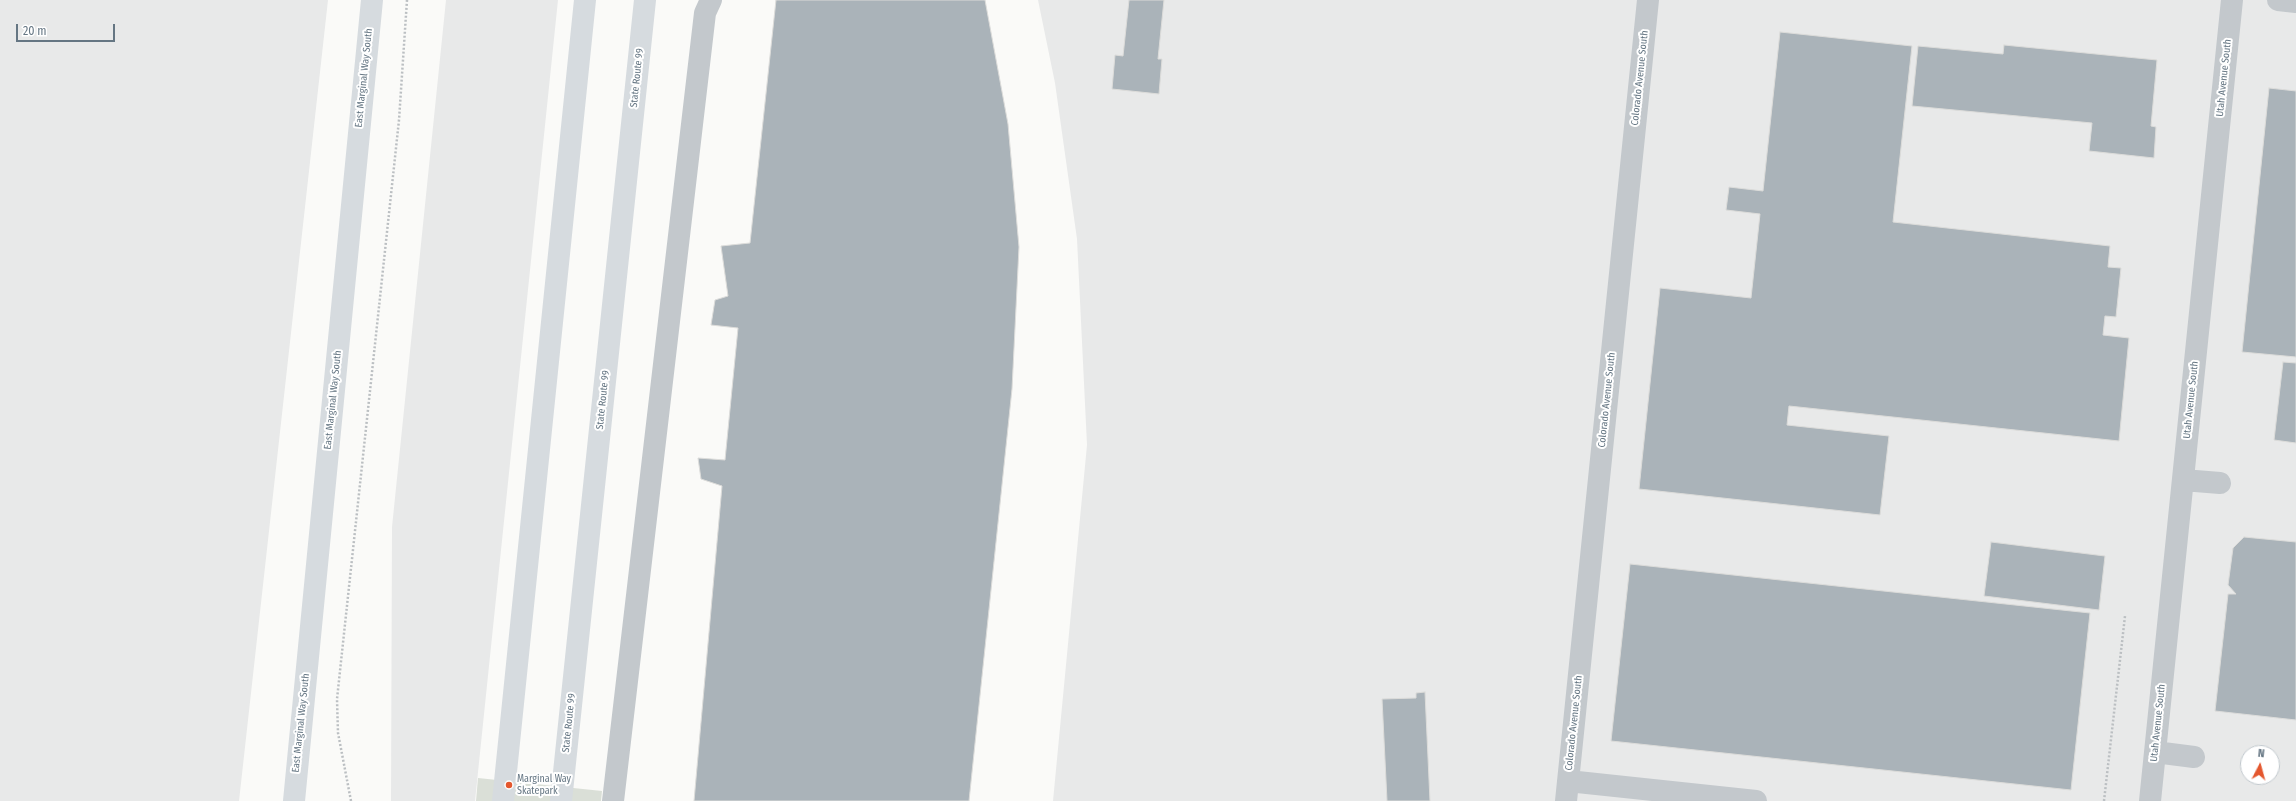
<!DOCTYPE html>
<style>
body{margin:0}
#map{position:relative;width:2296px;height:801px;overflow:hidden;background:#fafaf8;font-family:"Fira Sans Condensed",sans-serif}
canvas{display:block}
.north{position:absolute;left:2240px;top:745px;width:40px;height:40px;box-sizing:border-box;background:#fff;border:1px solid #c1c8cd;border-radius:50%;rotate:6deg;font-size:11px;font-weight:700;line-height:16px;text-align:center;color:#657683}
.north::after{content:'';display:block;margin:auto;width:14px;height:18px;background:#e4572e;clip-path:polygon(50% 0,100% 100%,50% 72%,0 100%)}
.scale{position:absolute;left:16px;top:24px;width:99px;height:18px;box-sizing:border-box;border:2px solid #657683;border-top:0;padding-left:5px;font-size:12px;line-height:14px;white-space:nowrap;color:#657683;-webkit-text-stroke:3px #fff;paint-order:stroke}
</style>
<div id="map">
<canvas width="2296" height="801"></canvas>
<div class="north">N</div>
<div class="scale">20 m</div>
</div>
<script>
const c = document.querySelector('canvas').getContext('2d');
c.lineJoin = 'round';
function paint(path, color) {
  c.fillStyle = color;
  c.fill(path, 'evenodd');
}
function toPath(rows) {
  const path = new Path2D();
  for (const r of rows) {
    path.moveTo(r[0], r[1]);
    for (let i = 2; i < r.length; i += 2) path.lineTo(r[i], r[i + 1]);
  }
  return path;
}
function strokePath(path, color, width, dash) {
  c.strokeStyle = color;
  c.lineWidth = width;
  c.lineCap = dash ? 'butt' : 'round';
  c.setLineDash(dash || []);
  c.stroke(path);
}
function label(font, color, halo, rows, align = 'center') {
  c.font = font + ' "Fira Sans Condensed",sans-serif';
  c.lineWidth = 4;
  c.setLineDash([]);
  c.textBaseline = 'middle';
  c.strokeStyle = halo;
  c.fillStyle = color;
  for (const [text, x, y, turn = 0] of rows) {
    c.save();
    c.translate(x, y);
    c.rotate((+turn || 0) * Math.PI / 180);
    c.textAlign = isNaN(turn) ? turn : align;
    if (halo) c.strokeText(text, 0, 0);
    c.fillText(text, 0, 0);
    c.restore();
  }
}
const built = toPath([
 [0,0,328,0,239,801,0,801],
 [446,0,558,0,475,801,391,801,392,527],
 [1038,0,2296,0,2296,801,1053,801,1087,445,1077,239,1055,83],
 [2248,753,2272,753,2272,777,2248,777]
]);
const green = toPath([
 [478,778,602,791,601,801,476,801]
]);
const building = toPath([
 [776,0,985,0,1008,124,1019,247,1012,389,969,801,694,801,722,486,701,479,698,458,725,460,738,328,711,325,715,300,728,296,721,246,750,243,776,0],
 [1129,0,1164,0,1158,59,1162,59,1159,94,1112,89,1115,55,1123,56,1129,0],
 [1780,32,1912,46,1893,222,2110,246,2108,267,2121,268,2116,317,2105,316,2103,335,2129,338,2119,441,1789,406,1787,425,1889,436,1880,515,1639,489,1660,288,1751,298,1760,214,1726,210,1729,187,1763,191,1780,32],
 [2004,45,2157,60,2151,126,2156,127,2154,158,2089,151,2092,123,1912,106,1918,46,2003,54,2004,45],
 [2269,88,2296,91,2296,357,2242,352,2269,88],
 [2283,362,2296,363,2296,443,2274,440,2283,362],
 [2244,537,2296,542,2296,720,2215,711,2228,594,2236,594,2228,585,2233,548,2244,537],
 [1991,542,2105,556,2099,610,1984,596,1991,542],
 [1630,564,2090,613,2071,790,1611,741,1630,564],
 [1425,692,1430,801,1387,801,1382,699,1416,698,1416,693,1425,692]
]);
const path = toPath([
 [351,801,338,733,337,699,399,120,407,0],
 [2104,801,2125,616]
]);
const minor = toPath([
 [2278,0,2296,2],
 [2183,480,2220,483],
 [2155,752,2194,757],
 [1568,781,1756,801],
 [613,801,705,13,711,0],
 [1566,801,1648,0],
 [2150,801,2232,0]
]);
const major = toPath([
 [294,801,372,0]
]);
const highway = toPath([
 [503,801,585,0],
 [561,801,645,0]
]);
const markers = [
 [509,785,4,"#e4572e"]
];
const streetNames = [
 ["East Marginal Way South",364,78,-84],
 ["State Route 99",637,78,-84],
 ["Colorado Avenue South",1640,78,-84],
 ["Utah Avenue South",2224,78,-84],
 ["East Marginal Way South",333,400,-84],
 ["State Route 99",603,400,-84],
 ["Colorado Avenue South",1607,400,-84],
 ["Utah Avenue South",2191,400,-84],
 ["East Marginal Way South",301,723,-84],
 ["State Route 99",569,723,-84],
 ["Colorado Avenue South",1574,723,-84],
 ["Utah Avenue South",2158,723,-84]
];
const poiNames = [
 ["Marginal Way",517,779],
 ["Skatepark",517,791]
];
paint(built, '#e8e9e9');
paint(green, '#dadfd7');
paint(building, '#aab3b9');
strokePath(building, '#dcdcda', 1);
strokePath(path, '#bbbfc2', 2.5, [2, 2]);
strokePath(minor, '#c3c8cc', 22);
strokePath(major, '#d6dbdf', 22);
strokePath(highway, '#d6dbdf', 22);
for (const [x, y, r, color] of markers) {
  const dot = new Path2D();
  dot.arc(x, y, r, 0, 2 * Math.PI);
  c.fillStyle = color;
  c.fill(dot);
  strokePath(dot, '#fff', 1.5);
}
label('10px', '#657683', '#fff', streetNames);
label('10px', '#657683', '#fff', poiNames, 'left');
</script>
